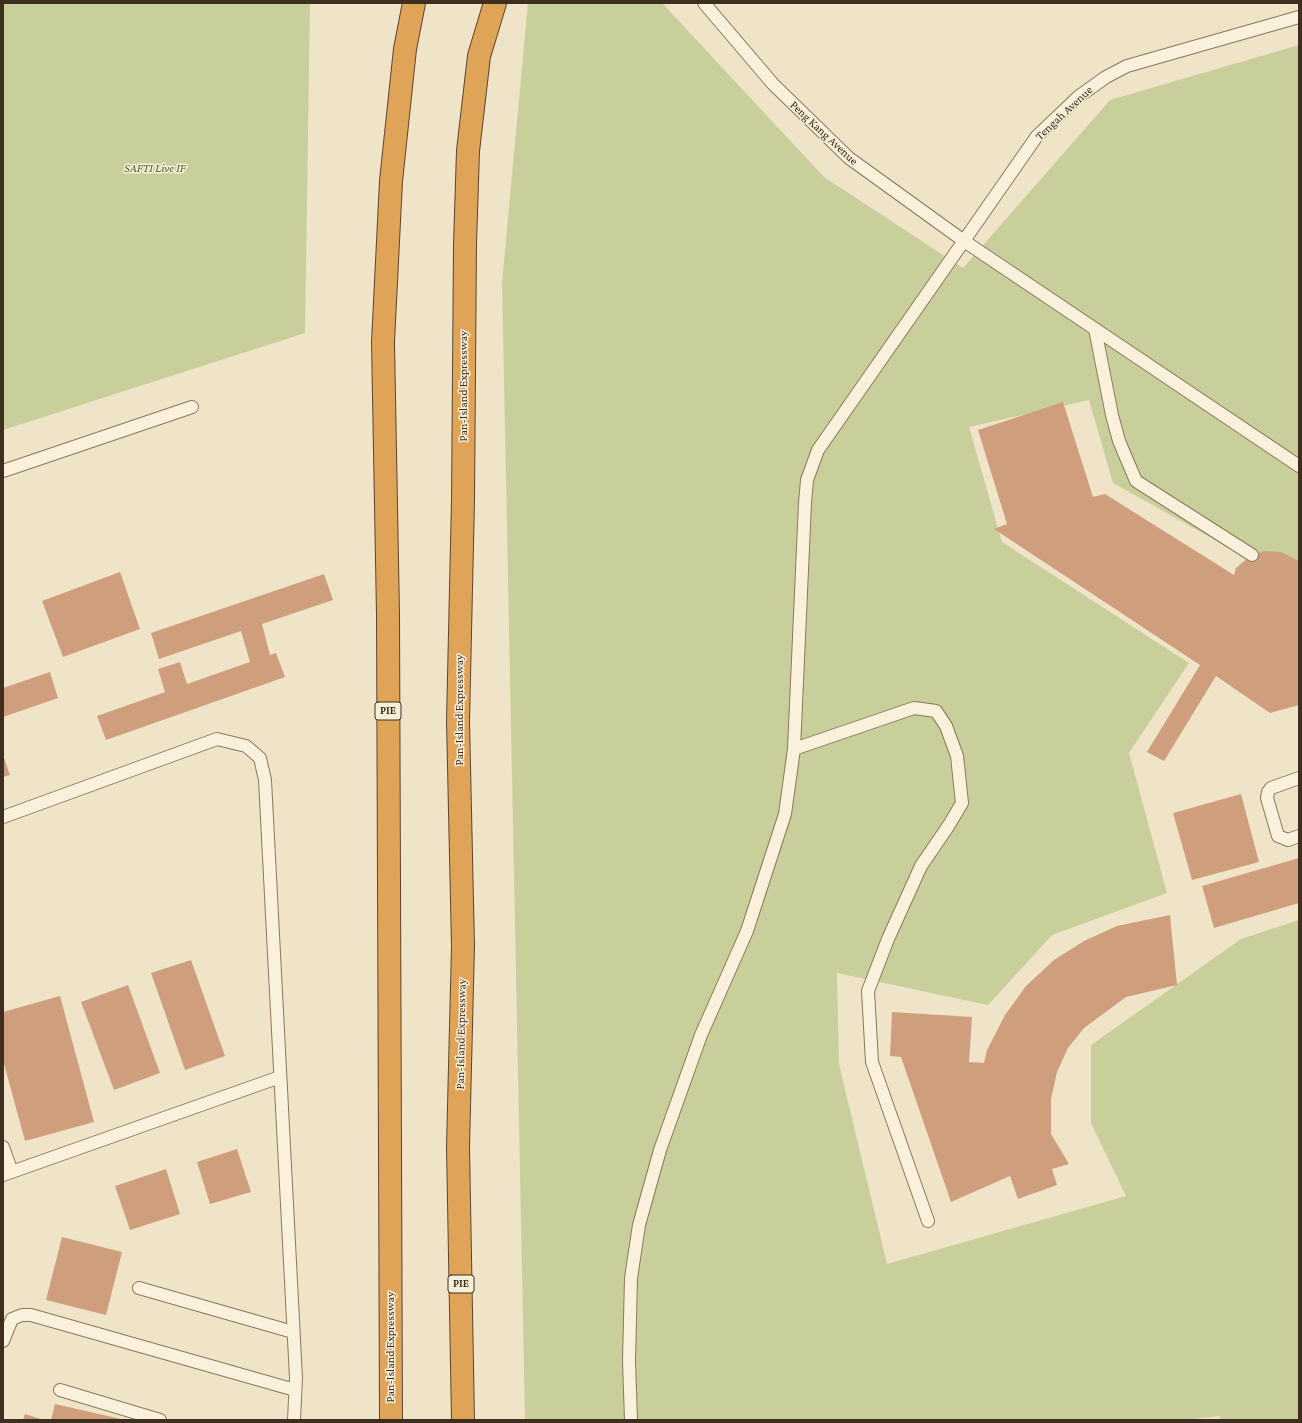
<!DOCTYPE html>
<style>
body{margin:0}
#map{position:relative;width:1302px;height:1423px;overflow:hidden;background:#f0e4c8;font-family:"Crimson Pro",serif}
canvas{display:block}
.frame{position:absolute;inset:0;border:4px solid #3d2e20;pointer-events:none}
</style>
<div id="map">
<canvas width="1302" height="1423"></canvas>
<div class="frame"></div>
</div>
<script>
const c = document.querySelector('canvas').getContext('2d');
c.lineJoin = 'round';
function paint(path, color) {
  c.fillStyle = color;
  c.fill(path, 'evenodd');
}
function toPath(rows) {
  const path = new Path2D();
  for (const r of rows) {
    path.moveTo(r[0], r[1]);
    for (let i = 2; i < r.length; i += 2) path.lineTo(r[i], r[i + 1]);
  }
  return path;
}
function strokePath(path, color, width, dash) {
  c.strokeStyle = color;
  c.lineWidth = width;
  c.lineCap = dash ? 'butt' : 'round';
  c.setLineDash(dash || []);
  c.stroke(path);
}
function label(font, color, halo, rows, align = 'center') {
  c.font = font + ' "Crimson Pro",serif';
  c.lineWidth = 3;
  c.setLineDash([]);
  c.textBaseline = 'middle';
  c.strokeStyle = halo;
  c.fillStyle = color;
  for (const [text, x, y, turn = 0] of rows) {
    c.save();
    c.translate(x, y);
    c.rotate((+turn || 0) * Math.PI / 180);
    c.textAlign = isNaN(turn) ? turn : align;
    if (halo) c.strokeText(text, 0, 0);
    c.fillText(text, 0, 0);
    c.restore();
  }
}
const green = toPath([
 [3,3,310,3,305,333,3,430],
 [528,3,662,3,824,177,963,268,1110,100,1299,45,1299,587,1113,483,1089,400,969,427,1002,542,1189,663,1129,753,1167,893,1052,935,988,1005,837,973,839,1064,887,1264,1126,1196,1091,1123,1091,1045,1241,939,1299,920,1299,1420,1219,1420,1220,1416,1185,1420,525,1420,502,282]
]);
const building = toPath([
 [1063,402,1093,497,1105,494,1234,575,1236,568,1249,557,1264,551,1281,552,1299,561,1299,705,1270,713,1216,676,1164,761,1147,752,1200,665,994,529,1007,524,978,430],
 [120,572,140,629,63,657,42,601],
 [324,574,333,600,262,624,270,655,276,653,285,677,106,740,97,716,165,692,158,669,180,662,187,684,250,662,241,631,159,659,151,633],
 [50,672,58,698,3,717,3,688],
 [3,755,10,775,3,777],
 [1241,794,1259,862,1192,880,1173,813],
 [1299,858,1299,903,1214,928,1202,886],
 [1170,915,1177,985,1126,997,1084,1028,1068,1048,1057,1072,1051,1099,1051,1134,1069,1164,1052,1169,1057,1185,1018,1199,1010,1176,951,1202,901,1057,890,1056,892,1012,972,1017,969,1062,984,1063,987,1050,1005,1015,1026,986,1054,960,1084,941,1117,926],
 [191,960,225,1056,185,1070,151,973],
 [128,985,160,1073,114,1090,81,1002],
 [60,996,94,1122,25,1141,3,1060,3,1012],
 [237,1149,251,1192,210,1204,197,1162],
 [166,1169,180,1214,130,1230,115,1186],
 [62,1237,122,1252,106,1315,46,1300],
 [55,1404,121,1419,121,1420,51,1420],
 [25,1414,44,1420,23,1420]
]);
const lane = toPath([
 [704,3,773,84,849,158,964,241,1299,466],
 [1095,329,1112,415,1119,441,1136,481,1252,555],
 [3,471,192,407],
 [794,749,914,708,936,711,946,726,957,756,962,803,949,825,921,866,888,939,868,991,872,1062,928,1221],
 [1299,778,1271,788,1268,792,1267,798,1278,836,1288,840,1299,836],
 [3,817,217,739,246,746,260,758,265,780,296,1378,294,1420],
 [3,1147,12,1172],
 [3,1175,280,1077],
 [139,1288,293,1332],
 [3,1341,12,1319,22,1315,31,1315,295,1390],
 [60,1390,160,1420],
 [631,1420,629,1361,631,1278,639,1225,660,1150,701,1035,747,931,785,814,794,749,805,503,807,480,818,450,1037,136,1078,97,1106,77,1127,66,1299,17]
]);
const highway = toPath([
 [391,1420,388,615,383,342,391,181,405,49,414,3],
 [463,1420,458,1147,463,946,458,721,463,500,465,244,468,151,479,56,495,3]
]);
const shields = [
 [388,711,26],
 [461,1284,26]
];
const shieldNames = [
 ["PIE",388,711],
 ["PIE",461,1284]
];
const streetNames = [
 ["Tengah Avenue",1064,113,-43],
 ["Peng Kang Avenue",824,133,43],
 ["Pan-Island Expressway",463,386,-90],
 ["Pan-Island Expressway",459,710,-90],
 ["Pan-Island Expressway",461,1034,-89],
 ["Pan-Island Expressway",390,1347,-90]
];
const parkNames = [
 ["SAFTI Live IF",155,168]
];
paint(green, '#c9cf9b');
paint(building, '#cf9f7d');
strokePath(lane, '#8d765c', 14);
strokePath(highway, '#5b4430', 24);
strokePath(lane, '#faf1dc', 12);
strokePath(highway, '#e0a458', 22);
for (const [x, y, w] of shields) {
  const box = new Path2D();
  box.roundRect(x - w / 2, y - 9, w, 18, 3);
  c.fillStyle = '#f7eed8';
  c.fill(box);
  strokePath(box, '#3d2e20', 1);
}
label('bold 11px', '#3d2e20', null, shieldNames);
label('12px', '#3d2e20', '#f7eed8', streetNames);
label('italic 12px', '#4d5a26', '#f7eed8', parkNames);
</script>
